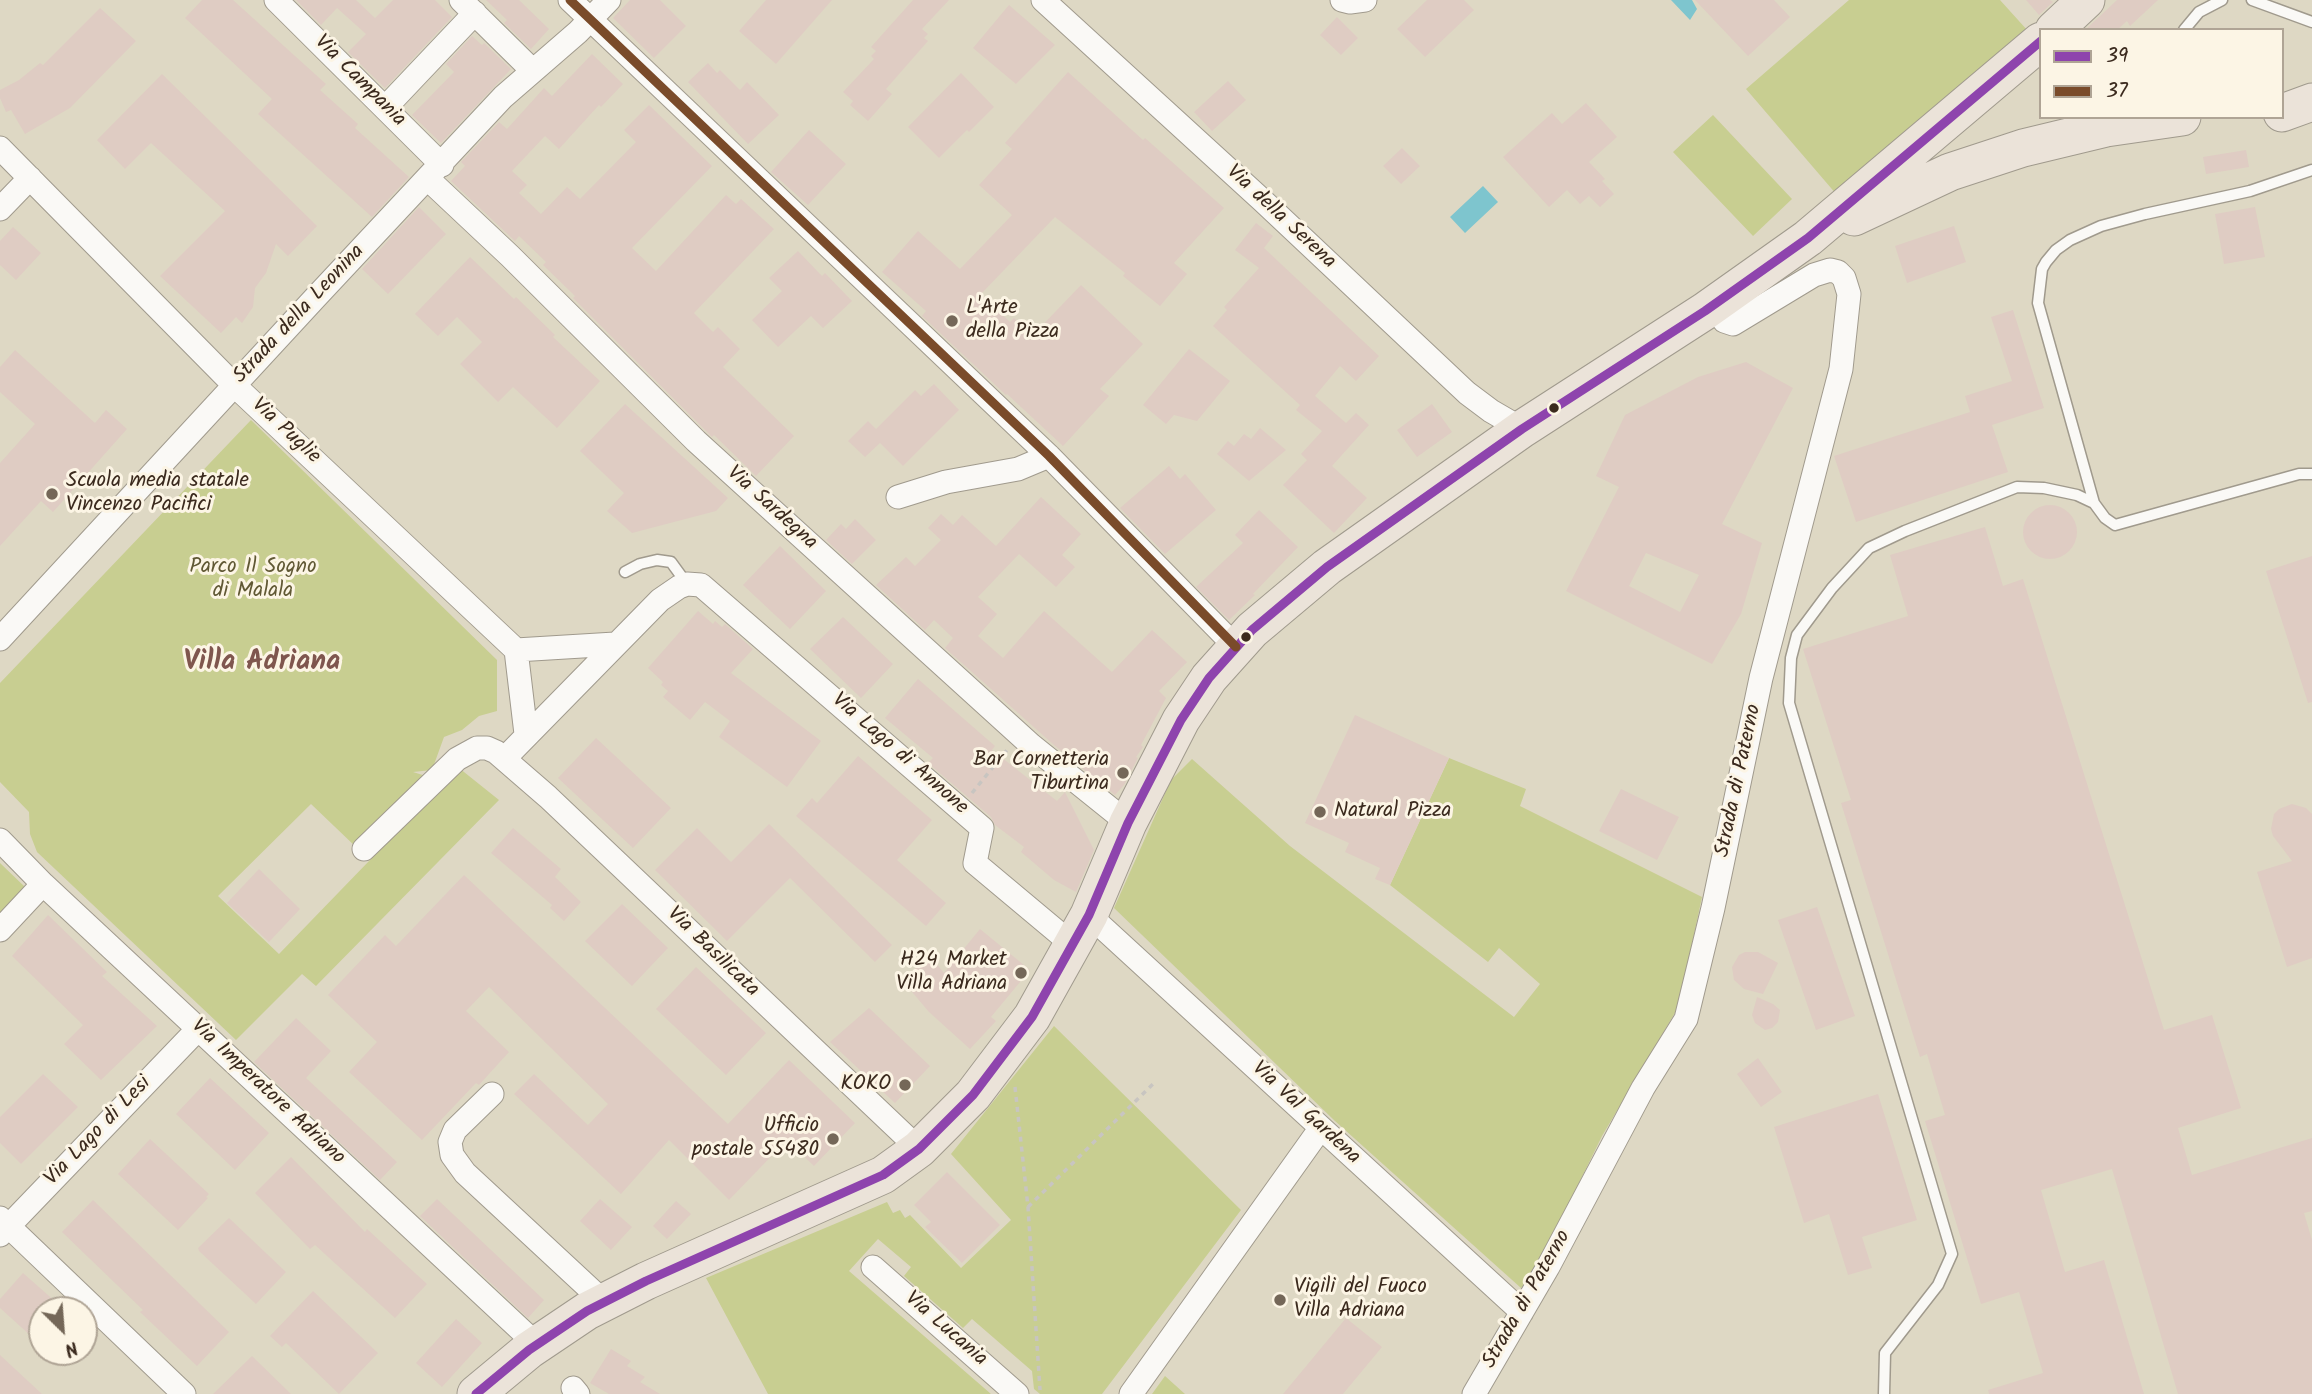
<!DOCTYPE html>
<style>
body{margin:0}
#map{position:relative;width:2312px;height:1394px;overflow:hidden;background:#ded8c4;font-family:Kalam,sans-serif}
canvas{display:block}
.legend{position:absolute;left:2039px;top:28px;width:245px;height:91px;box-sizing:border-box;background:#fcf5e5;border:2px solid #afa495;margin:0;padding:9px 12px;list-style:none;font-size:21px;color:#3b2a1e}
.legend li{display:flex;align-items:center;gap:14px;height:35px}
.legend b{width:35px;border:2px solid #afa495}
.north{position:absolute;left:28px;top:1296px;width:70px;height:70px;box-sizing:border-box;background:#fcf5e5;border:2px solid #afa495;border-radius:50%;rotate:155deg;font-size:19px;font-weight:700;line-height:28px;text-align:center;color:#3b2a1e}
.north::after{content:'';display:block;margin:auto;width:24px;height:32px;background:#746758;clip-path:polygon(50% 0,100% 100%,50% 72%,0 100%)}
</style>
<div id="map">
<canvas width="2312" height="1394"></canvas>
<ul class="legend">
<li><b style="height:9px;background:#8e44ad"></b>39</li>
<li><b style="height:9px;background:#7a4b2a"></b>37</li>
</ul>
<div class="north">N</div>
</div>
<script>
const c = document.querySelector('canvas').getContext('2d');
c.lineJoin = 'round';
function paint(path, color) {
  c.fillStyle = color;
  c.fill(path, 'evenodd');
}
function toPath(rows) {
  const path = new Path2D();
  for (const r of rows) {
    if (r.length === 3) {
      path.moveTo(r[0] + r[2], r[1]);
      path.arc(r[0], r[1], r[2], 0, 2 * Math.PI);
      continue;
    }
    path.moveTo(r[0], r[1]);
    for (let i = 2; i < r.length; i += 2) path.lineTo(r[i], r[i + 1]);
  }
  return path;
}
function strokePath(path, color, width, dash) {
  c.strokeStyle = color;
  c.lineWidth = width;
  c.lineCap = dash ? 'butt' : 'round';
  c.setLineDash(dash || []);
  c.stroke(path);
}
function label(font, color, halo, rows, align = 'center') {
  c.font = font + ' Kalam,sans-serif';
  c.lineWidth = 6;
  c.setLineDash([]);
  c.textBaseline = 'middle';
  c.strokeStyle = halo;
  c.fillStyle = color;
  for (const [text, x, y, turn = 0] of rows) {
    c.save();
    c.translate(x, y);
    c.rotate((+turn || 0) * Math.PI / 180);
    c.textAlign = isNaN(turn) ? turn : align;
    if (halo) c.strokeText(text, 0, 0);
    c.fillText(text, 0, 0);
    c.restore();
  }
}
const green = toPath([
 [1849,0,2000,0,2028,31,1837,195,1746,89],
 [1713,115,1792,199,1753,236,1673,152],
 [251,420,497,660,497,711,479,716,462,730,444,737,432,770,413,772,429,777,357,848,311,804,218,896,279,954,459,768,499,800,316,986,302,974,236,1040,37,852,30,834,29,812,0,782,0,683],
 [1449,758,1526,789,1520,806,1702,897,1679,1006,1602,1136,1536,1271,1521,1288,1335,1121,1114,908,1171,780,1192,759,1290,846,1514,1017,1540,984,1499,948,1488,962,1390,885],
 [0,863,25,887,0,913],
 [1054,1026,1241,1210,1102,1394,1040,1394,1034,1389,1032,1371,972,1319,963,1328,904,1276,911,1267,878,1239,849,1271,991,1394,768,1394,706,1278,887,1202,893,1213,900,1210,905,1218,910,1215,961,1268,1011,1220,951,1154],
 [1165,1376,1185,1394,1152,1394]
]);
const water = toPath([
 [1671,0,1692,0,1697,9,1690,20],
 [1483,186,1498,202,1465,233,1450,217]
]);
const building = toPath([
 [202,0,233,0,326,84,320,90,358,124,355,128,409,177,372,217,258,114,272,99,185,18],
 [296,0,356,0,375,18,393,0,435,0,452,17,385,88,348,52,366,34,337,8,321,25],
 [486,0,519,0,549,29,531,49,504,23,507,20],
 [630,0,660,0,686,26,654,58,613,18],
 [766,0,832,0,776,64,739,31],
 [913,0,949,0,922,29,928,34,924,38,928,41,886,89,892,94,868,121,850,105,853,101,843,92,874,59,871,56,876,51,871,47],
 [1427,0,1464,0,1474,10,1425,57,1397,29],
 [1695,0,1774,0,1790,17,1748,56],
 [2026,0,2050,0,2053,2,2039,15],
 [2117,0,2158,0,2130,26,2127,21,2117,30,2085,30],
 [1009,5,1055,45,1016,84,973,48],
 [100,8,136,41,70,108,25,134,11,110,6,112,0,98,0,90,19,80,40,63,43,65],
 [1337,17,1358,38,1341,55,1320,35],
 [472,36,482,45,484,43,511,69,441,143,412,115,454,72,446,64],
 [592,54,623,84,601,107,599,105,559,149,545,136,512,171,527,185,519,193,541,214,567,187,580,199,636,142,624,130,649,105,712,166,632,248,656,271,726,195,736,204,741,199,774,229,694,313,713,332,718,327,740,349,723,367,794,436,756,476,714,435,712,437,573,298,575,296,543,265,546,262,519,236,515,241,451,181,465,166,461,162,499,122,507,129,544,88,552,96],
 [708,63,717,73,720,70,740,90,747,82,779,115,748,144,688,82],
 [1068,72,1143,140,1145,138,1224,208,1174,263,1187,274,1160,306,1123,276,1125,273,1055,217,981,294,1010,322,1014,318,1032,336,1081,285,1143,344,1100,389,1109,396,1063,446,1007,394,1006,395,922,316,926,311,882,272,918,231,960,269,1012,215,979,185,1012,149,1005,143],
 [961,73,994,107,969,132,967,130,939,158,908,127],
 [162,74,317,226,288,256,276,244,266,273,255,288,253,307,242,323,236,317,221,333,160,276,225,211,151,143,125,169,97,140],
 [1228,81,1246,100,1212,131,1194,112],
 [1586,103,1617,137,1589,162,1605,179,1602,181,1614,194,1600,207,1589,196,1580,204,1567,190,1549,207,1503,157,1552,113,1562,124],
 [809,130,846,164,808,205,771,172],
 [1402,148,1420,166,1401,184,1383,166],
 [2246,150,2249,167,2206,174,2203,157],
 [419,207,446,234,388,294,362,269],
 [2255,207,2265,257,2224,264,2215,214],
 [1256,223,1273,236,1264,248,1379,356,1356,381,1340,366,1315,396,1346,423,1356,413,1369,425,1332,466,1367,498,1334,533,1283,485,1307,460,1301,454,1322,431,1296,410,1300,405,1213,326,1227,310,1224,307,1259,268,1235,250],
 [1954,226,1966,262,1907,283,1895,246],
 [13,227,41,253,16,280,0,265,0,241],
 [798,251,822,276,825,273,852,301,823,328,811,316,778,347,752,320,782,291,769,278],
 [470,257,514,299,516,297,555,335,553,337,600,381,557,428,513,387,498,402,460,364,482,342,457,317,438,336,415,314],
 [2013,310,2044,408,1992,425,2008,472,1856,522,1834,456,1970,412,1965,396,2012,381,1991,317],
 [1189,349,1230,381,1197,421,1174,415,1166,424,1143,405],
 [15,350,95,423,106,410,127,429,53,512,41,501,0,546,0,463,35,424,0,392,0,367],
 [1746,362,1793,388,1722,524,1762,543,1741,614,1712,664,1566,591,1619,487,1596,476,1625,415,1698,377],
 [1646,553,1699,575,1680,612,1629,586],
 [934,384,959,410,903,466,880,443,865,457,848,441,868,421,876,429,915,390,921,396],
 [625,404,728,498,716,511,632,533,607,511,624,493,580,451],
 [1432,404,1452,432,1417,457,1397,430],
 [1260,428,1286,450,1249,481,1217,454,1228,441,1234,446,1244,434,1251,439],
 [1169,466,1180,479,1185,474,1216,510,1165,554,1120,508],
 [1041,497,1081,534,1062,555,1075,567,1056,587,1019,554,978,597,997,614,978,636,1003,658,1044,611,1112,672,1152,630,1187,662,1159,691,1166,698,1141,745,1143,747,1136,757,1138,758,1124,785,1115,795,1054,745,945,648,953,638,934,620,925,630,876,585,906,557,915,566,941,540,928,528,941,514,953,525,962,515,996,546],
 [2050,532,27],
 [1259,510,1298,547,1253,594,1255,595,1229,620,1196,587,1243,543,1235,535],
 [855,519,876,540,852,564,826,540,841,524,846,529],
 [1985,527,2003,586,2023,579,2164,1030,2212,1015,2241,1108,2178,1128,2192,1175,2312,1138,2312,1211,2304,1213,2312,1240,2312,1394,2178,1394,2112,1169,2041,1190,2065,1272,2104,1260,2144,1394,1989,1394,1988,1390,2043,1373,2019,1292,1981,1304,1925,1121,1945,1115,1927,1054,1920,1057,1841,803,1851,800,1803,649,1908,616,1890,555],
 [780,546,826,591,790,629,743,585],
 [2312,556,2312,702,2308,703,2266,571],
 [698,611,713,624,715,621,722,627,725,624,753,649,731,673,821,741,787,787,719,737,730,721,705,702,690,720,663,697,668,691,661,685,663,682,648,668],
 [843,617,893,664,861,698,810,649],
 [918,679,995,746,992,750,1057,801,1065,792,1094,850,1076,892,1054,880,1021,852,1024,847,995,825,991,817,928,763,933,758,885,718],
 [1355,715,1449,758,1390,885,1375,879,1380,868,1345,852,1349,843,1305,823],
 [596,738,671,808,633,848,558,778],
 [858,756,932,820,897,860,946,903,926,926,796,816,812,798,817,803],
 [1621,789,1679,817,1657,860,1599,831],
 [2292,804,2306,808,2312,814,2312,958,2287,967,2257,872,2292,861,2273,836,2271,829,2274,814,2279,809],
 [769,824,892,945,875,962,790,878,727,941,655,870,697,828,731,862],
 [513,828,561,869,555,877,581,902,564,921,550,908,552,905,491,853],
 [259,869,300,909,269,942,227,903],
 [464,875,728,1124,789,1060,855,1123,814,1166,787,1140,729,1200,669,1140,621,1194,514,1094,534,1074,588,1125,608,1104,489,987,466,1011,509,1052,479,1085,476,1083,422,1140,349,1072,377,1042,328,995,385,935,396,946],
 [622,904,668,948,632,986,585,941],
 [1817,907,1855,1016,1816,1030,1778,920],
 [48,915,107,972,102,976,157,1026,101,1080,64,1044,83,1025,12,956],
 [980,929,1030,970,991,1017,996,1021,970,1049,929,1012,902,980,930,956,944,973],
 [1745,952,1758,952,1778,963,1763,994,1744,989,1734,980,1732,967,1739,955],
 [696,967,766,1033,726,1075,656,1009],
 [1757,997,1773,1004,1780,1010,1778,1022,1772,1028,1765,1030,1755,1023,1752,1015],
 [869,1008,930,1066,895,1103,830,1042],
 [296,1018,331,1051,306,1078,397,1162,380,1180,254,1062],
 [1758,1058,1782,1092,1761,1107,1737,1074],
 [43,1074,78,1107,21,1164,0,1143,0,1117],
 [210,1078,269,1133,235,1170,176,1114],
 [1878,1094,1917,1220,1862,1237,1872,1268,1848,1275,1829,1214,1804,1223,1774,1127],
 [150,1139,209,1194,206,1197,208,1198,178,1230,118,1174],
 [291,1157,365,1232,367,1229,427,1284,395,1318,315,1245,310,1249,255,1193],
 [947,1172,1000,1225,962,1263,925,1227,931,1222,914,1205],
 [437,1199,544,1300,528,1318,420,1216],
 [600,1199,632,1227,611,1250,580,1221],
 [93,1200,229,1332,197,1366,140,1312,143,1310,62,1232],
 [676,1201,691,1214,667,1239,653,1226],
 [229,1218,286,1272,256,1304,199,1251,198,1248],
 [23,1273,65,1310,42,1310,42,1346,0,1308,0,1299],
 [313,1291,378,1353,339,1394,286,1343,282,1347,270,1336],
 [1346,1318,1382,1347,1343,1394,1283,1394],
 [456,1319,482,1343,442,1387,416,1363],
 [611,1349,631,1361,627,1366,645,1377,640,1382,660,1394,609,1394,590,1383],
 [0,1355,42,1394,0,1394],
 [252,1356,291,1394,213,1394]
]);
const path = toPath([
 [972,793,1007,750],
 [1015,1087,1028,1207,1040,1390],
 [1028,1207,1155,1082]
]);
const lane = toPath([
 [2252,0,2312,22],
 [2184,30,2199,12,2222,0],
 [2094,503,2038,303,2042,269,2046,262,2056,250,2070,240,2101,226,2145,214,2250,191,2312,170],
 [625,572,640,564,657,560,671,562,687,584],
 [1884,1394,1885,1353,1938,1285,1952,1254,1789,703,1791,658,1797,635,1832,588,1869,548,1905,531,2017,487,2044,488,2077,495,2094,503,2105,518,2115,525,2299,474,2312,474]
]);
const street = toPath([
 [276,0,442,165],
 [461,0,533,71],
 [570,0,1049,456,1236,647],
 [1043,0,1263,201,1467,393,1491,411,1522,429],
 [1342,0,1350,2,1365,0],
 [385,108,475,13],
 [0,148,234,385,516,650],
 [428,179,510,256,696,441,1031,745,1128,823],
 [0,209,30,178],
 [898,497,946,482,1018,469,1049,456],
 [0,639,315,298,503,97,578,32,609,0],
 [516,650,615,644],
 [516,650,526,734],
 [505,758,660,600,679,587,687,584,701,585,982,828,975,863,1073,945],
 [0,840,43,884,536,1344],
 [364,849,457,759,477,748,487,748,496,752,548,797,919,1149],
 [1089,915,1522,1312],
 [0,930,43,884],
 [492,1094,455,1130,450,1142,452,1155,465,1173,604,1302],
 [0,1218,184,1394],
 [0,1235,198,1029],
 [873,1267,1017,1394],
 [573,1388,578,1394],
 [1131,1394,1320,1129],
 [1474,1394,1548,1267,1643,1088,1686,1019,1713,908,1761,678,1841,369,1849,294,1844,278,1838,272,1830,270,1814,275,1733,324,1724,321,1714,304]
]);
const primary = toPath([
 [2054,30,2086,0],
 [2282,113,2312,102],
 [1854,217,1950,172,2023,148,2106,128,2182,117],
 [476,1394,529,1350,587,1311,646,1281,883,1175,919,1149,973,1095,1032,1017,1089,915,1128,823,1181,720,1209,678,1252,630,1327,567,1522,429,1705,311,1808,238,2041,41]
]);
const bus1 = toPath([
 [476,1394,529,1350,587,1311,646,1281,883,1175,919,1149,973,1095,1032,1017,1089,915,1128,823,1181,720,1209,678,1252,630,1327,567,1522,429,1705,311,1808,238,2041,41]
]);
const bus2 = toPath([
 [570,0,1049,456,1236,647]
]);
const markers = [
 [952,321,7,"#746758"],
 [1554,408,6,"#3b2a1e"],
 [52,494,7,"#746758"],
 [1246,637,6,"#3b2a1e"],
 [1123,773,7,"#746758"],
 [1320,812,7,"#746758"],
 [1021,973,7,"#746758"],
 [905,1085,7,"#746758"],
 [833,1139,7,"#746758"],
 [1280,1300,7,"#746758"]
];
const streetNames = [
 ["Via Campania",359,82,45],
 ["Via della Serena",1280,218,43],
 ["Strada della Leonina",300,315,-47],
 ["Via Puglie",285,432,43],
 ["Via Sardegna",771,509,42],
 ["Via Lago di Annone",899,755,41],
 ["Strada di Paterno",1740,781,-78],
 ["Via Basilicata",712,953,44],
 ["Via Imperatore Adriano",267,1093,43],
 ["Via Val Gardena",1305,1114,43],
 ["Via Lago di Lesi",99,1132,-46],
 ["Strada di Paterno",1528,1300,-60],
 ["Via Lucania",945,1330,41]
];
const poiNames = [
 ["L'Arte",966,309],
 ["della Pizza",966,333],
 ["Scuola media statale",66,482],
 ["Vincenzo Pacifici",66,506],
 ["Bar Cornetteria",1109,761,"right"],
 ["Tiburtina",1109,785,"right"],
 ["Natural Pizza",1334,812],
 ["H24 Market",1007,961,"right"],
 ["Villa Adriana",1007,985,"right"],
 ["KOKO",891,1085,"right"],
 ["Ufficio",819,1127,"right"],
 ["postale 55480",819,1151,"right"],
 ["Vigili del Fuoco",1294,1288],
 ["Villa Adriana",1294,1312]
];
const parkNames = [
 ["Parco Il Sogno",253,568],
 ["di Malala",253,592]
];
const districtNames = [
 ["Villa Adriana",262,664]
];
paint(green, '#c8ce91');
paint(water, '#7ec5ce');
paint(building, '#dfccc3');
strokePath(lane, '#a09a8d', 13);
strokePath(street, '#a09a8d', 25);
strokePath(primary, '#a09a8d', 39);
strokePath(path, '#c8c5c1', 3.5, [5, 5]);
strokePath(lane, '#faf9f6', 10);
strokePath(street, '#faf9f6', 23);
strokePath(primary, '#ebe3d9', 37);
strokePath(bus1, '#8e44ad', 9);
strokePath(bus2, '#7a4b2a', 9);
for (const [x, y, r, color] of markers) {
  const dot = new Path2D();
  dot.arc(x, y, r, 0, 2 * Math.PI);
  c.fillStyle = color;
  c.fill(dot);
  strokePath(dot, '#fcf5e5', 2.5);
}
label('21px', '#3b2a1e', '#fcf5e5', streetNames);
label('21px', '#3b2a1e', '#fcf5e5', poiNames, 'left');
label('21px', '#605834', '#fcf5e5', parkNames);
label('bold 28px', '#7f564e', '#fcf5e5', districtNames);
</script>
